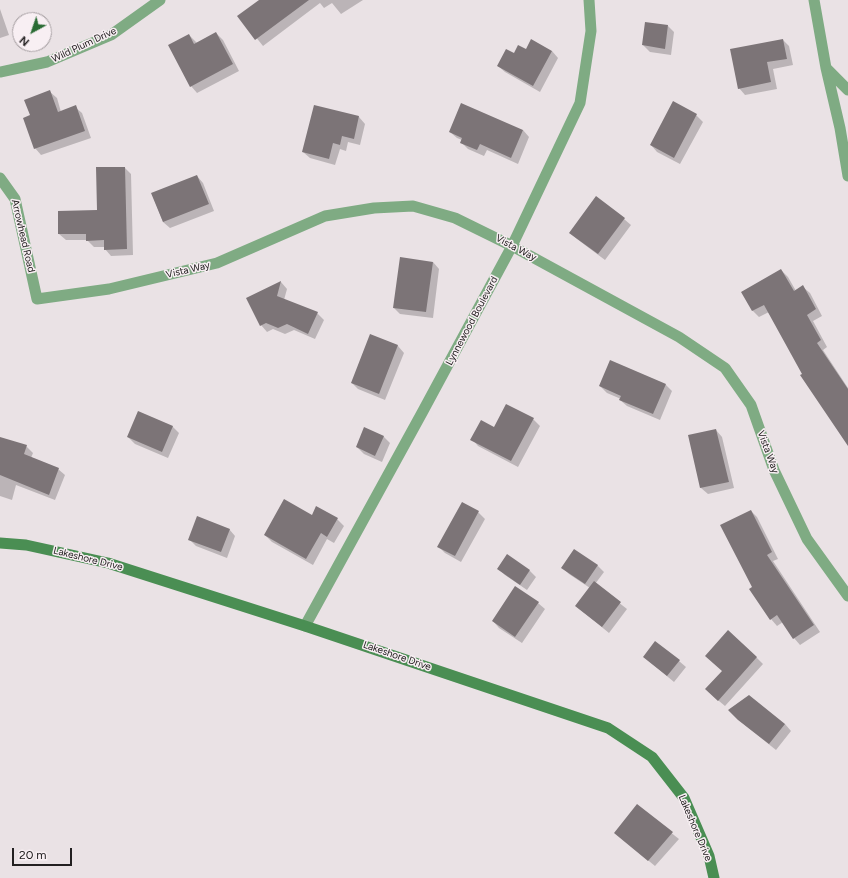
<!DOCTYPE html>
<style>
body{margin:0}
#map{position:relative;width:848px;height:878px;overflow:hidden;background:#eae2e5;font-family:Figtree,sans-serif}
canvas{display:block}
.north{position:absolute;left:12px;top:12px;width:40px;height:40px;box-sizing:border-box;background:#f8eff3;border:1px solid #a39c9f;border-radius:50%;rotate:220deg;font-size:11px;font-weight:700;line-height:16px;text-align:center;color:#232021}
.north::after{content:'';display:block;margin:auto;width:14px;height:18px;background:#2a6b34;clip-path:polygon(50% 0,100% 100%,50% 72%,0 100%)}
.scale{position:absolute;left:12px;top:848px;width:60px;height:18px;box-sizing:border-box;border:2px solid #232021;border-top:0;padding-left:5px;font-size:12px;line-height:14px;white-space:nowrap;color:#232021;-webkit-text-stroke:3px #f8eff3;paint-order:stroke}
</style>
<div id="map">
<canvas width="848" height="878"></canvas>
<div class="north">N</div>
<div class="scale">20 m</div>
</div>
<script>
const c = document.querySelector('canvas').getContext('2d');
c.lineJoin = 'round';
function paint(path, color) {
  c.fillStyle = color;
  c.fill(path, 'evenodd');
}
function toPath(rows) {
  const path = new Path2D();
  for (const r of rows) {
    path.moveTo(r[0], r[1]);
    for (let i = 2; i < r.length; i += 2) path.lineTo(r[i], r[i + 1]);
  }
  return path;
}
function strokePath(path, color, width, dash) {
  c.strokeStyle = color;
  c.lineWidth = width;
  c.lineCap = dash ? 'butt' : 'round';
  c.setLineDash(dash || []);
  c.stroke(path);
}
function label(font, color, halo, rows, align = 'center') {
  c.font = font + ' Figtree,sans-serif';
  c.lineWidth = 3;
  c.setLineDash([]);
  c.textBaseline = 'middle';
  c.strokeStyle = halo;
  c.fillStyle = color;
  for (const [text, x, y, turn = 0] of rows) {
    c.save();
    c.translate(x, y);
    c.rotate((+turn || 0) * Math.PI / 180);
    c.textAlign = isNaN(turn) ? turn : align;
    if (halo) c.strokeText(text, 0, 0);
    c.fillText(text, 0, 0);
    c.restore();
  }
}
const shadow = toPath([
 [260,0,363,0,341,14,332,3,324,8,320,3,263,46,239,16],
 [0,9,9,35,0,38],
 [668,26,674,32,671,55,650,52,643,45],
 [216,33,223,40,239,71,197,93,191,86,189,35,197,43],
 [783,40,789,46,793,65,773,69,777,89,745,95,739,88],
 [526,50,552,51,558,58,540,92,505,72,498,66,514,54],
 [50,92,57,98,61,112,75,107,82,113,91,138,41,155,35,148,31,116],
 [674,103,696,115,703,122,680,164,657,152,651,145],
 [315,106,359,117,365,124,360,145,348,142,346,151,340,149,335,165,310,158,303,152],
 [523,130,529,137,518,164,487,150,484,156,468,149,461,142,462,140,457,138,450,132],
 [125,168,131,174,133,255,111,256,105,249,105,247,94,247,87,240,66,240,59,234,98,211],
 [197,176,203,183,214,211,170,228,163,222,152,194],
 [624,219,631,225,605,260,577,239,570,233],
 [433,262,439,269,433,318,400,314,394,308],
 [781,270,788,277,796,291,803,287,810,293,822,316,813,321,827,347,823,350,848,388,848,438,804,374,769,312,759,317,753,311,742,292],
 [281,282,287,289,284,300,317,313,324,320,315,339,294,330,285,334,273,329,267,332,261,325,248,298],
 [371,335,398,346,404,353,385,400,358,389,352,383],
 [666,385,672,391,660,420,627,406,620,400,621,399,607,393,600,386],
 [533,419,540,426,518,467,478,446,472,439,495,428],
 [172,426,179,433,168,458,135,444,128,437],
 [365,428,384,437,390,443,382,462,364,454,357,447],
 [716,430,722,437,734,488,708,494,701,488,689,436],
 [0,439,26,446,33,453,31,458,58,469,65,475,55,500,16,485,12,500,0,496],
 [751,511,757,517,778,559,773,561,820,632,800,645,794,638,783,622,777,626,771,619,751,589,753,588],
 [478,512,485,519,461,562,445,553,439,547],
 [312,516,337,519,344,526,334,543,327,539,313,565,272,542,265,535],
 [229,529,235,536,227,558,196,546,189,539],
 [597,565,604,572,595,584,627,609,609,633,576,606,590,588,569,574,563,568],
 [499,569,530,571,536,577,527,590,505,575],
 [538,603,545,609,522,643,499,628,493,621],
 [644,657,679,661,686,667,674,682],
 [756,657,763,664,725,706,713,696],
 [730,710,785,724,791,731,776,750,746,726],
 [637,806,679,839,655,866,615,833]
]);
const building = toPath([
 [259,0,309,0,255,40,237,16],
 [645,22,668,25,665,49,642,45],
 [216,32,233,64,190,87,168,45,189,34,194,44],
 [531,39,552,51,533,86,497,66,506,49,514,53,518,45,526,49],
 [783,39,787,59,767,62,771,82,738,89,730,49],
 [50,90,58,112,76,105,85,131,34,149,23,118,30,115,24,100],
 [673,101,697,114,674,158,650,145],
 [461,103,523,130,511,158,480,144,477,150,460,143,462,138,449,132],
 [314,105,359,116,354,139,342,136,340,145,333,143,329,159,302,152],
 [96,167,125,167,127,249,104,250,104,240,86,241,86,234,58,234,58,211,97,210],
 [197,175,209,204,163,222,151,193],
 [596,196,625,218,598,254,569,233],
 [400,257,433,262,426,312,393,308],
 [781,269,794,291,803,285,816,309,807,315,821,340,817,343,848,389,848,446,800,375,802,374,764,305,752,311,741,292],
 [281,281,277,296,318,312,308,334,287,324,278,328,266,323,260,326,246,298],
 [370,334,398,345,379,394,351,383],
 [610,360,666,384,653,414,619,400,621,396,599,386],
 [506,404,534,418,511,461,470,440,481,420,494,427],
 [138,411,173,426,162,452,127,437],
 [364,427,384,436,375,456,356,447],
 [716,429,729,482,700,488,688,435],
 [0,437,27,445,24,454,59,468,49,495,0,475],
 [284,499,312,515,316,506,338,518,327,537,321,533,306,559,264,535],
 [462,502,479,511,455,556,437,547],
 [751,510,772,552,767,555,814,625,793,639,777,615,770,620,749,589,752,587,720,525],
 [197,516,230,529,221,552,188,540],
 [574,549,598,565,585,584,561,568],
 [507,554,530,570,520,585,497,569],
 [594,581,621,602,602,627,575,606],
 [515,586,539,602,515,637,492,621],
 [728,630,757,657,718,701,705,689,722,671,705,656],
 [655,641,680,660,667,676,643,657],
 [749,695,785,724,769,744,738,720,728,710],
 [637,804,673,832,648,861,614,833]
]);
const minor = toPath([
 [814,0,826,68,848,90],
 [826,68,840,128,848,176],
 [0,72,47,62,111,35,160,0],
 [0,178,15,199,37,299,109,289,217,263,325,216,374,208,413,206,455,218,512,246,679,337,725,368,751,405,774,470,807,539,848,596],
 [305,626,423,411,512,246,580,103,591,31,589,0]
]);
const secondary = toPath([
 [0,543,26,545,108,563,305,626,608,728,652,757,684,798,709,856,714,878]
]);
const streetNames = [
 ["Wild Plum Drive",84,45,-25],
 ["Arrowhead Road",23,236,77],
 ["Vista Way",516,248,28],
 ["Vista Way",188,270,-13],
 ["Lynnewood Boulevard",472,321,-62],
 ["Vista Way",768,452,70],
 ["Lakeshore Drive",88,559,14],
 ["Lakeshore Drive",397,656,19],
 ["Lakeshore Drive",695,828,67]
];
paint(shadow, '#0003');
paint(building, '#7c7477');
strokePath(minor, '#7fab83', 11);
strokePath(secondary, '#4a8e53', 11);
label('10px', '#232021', '#f8eff3', streetNames);
</script>
